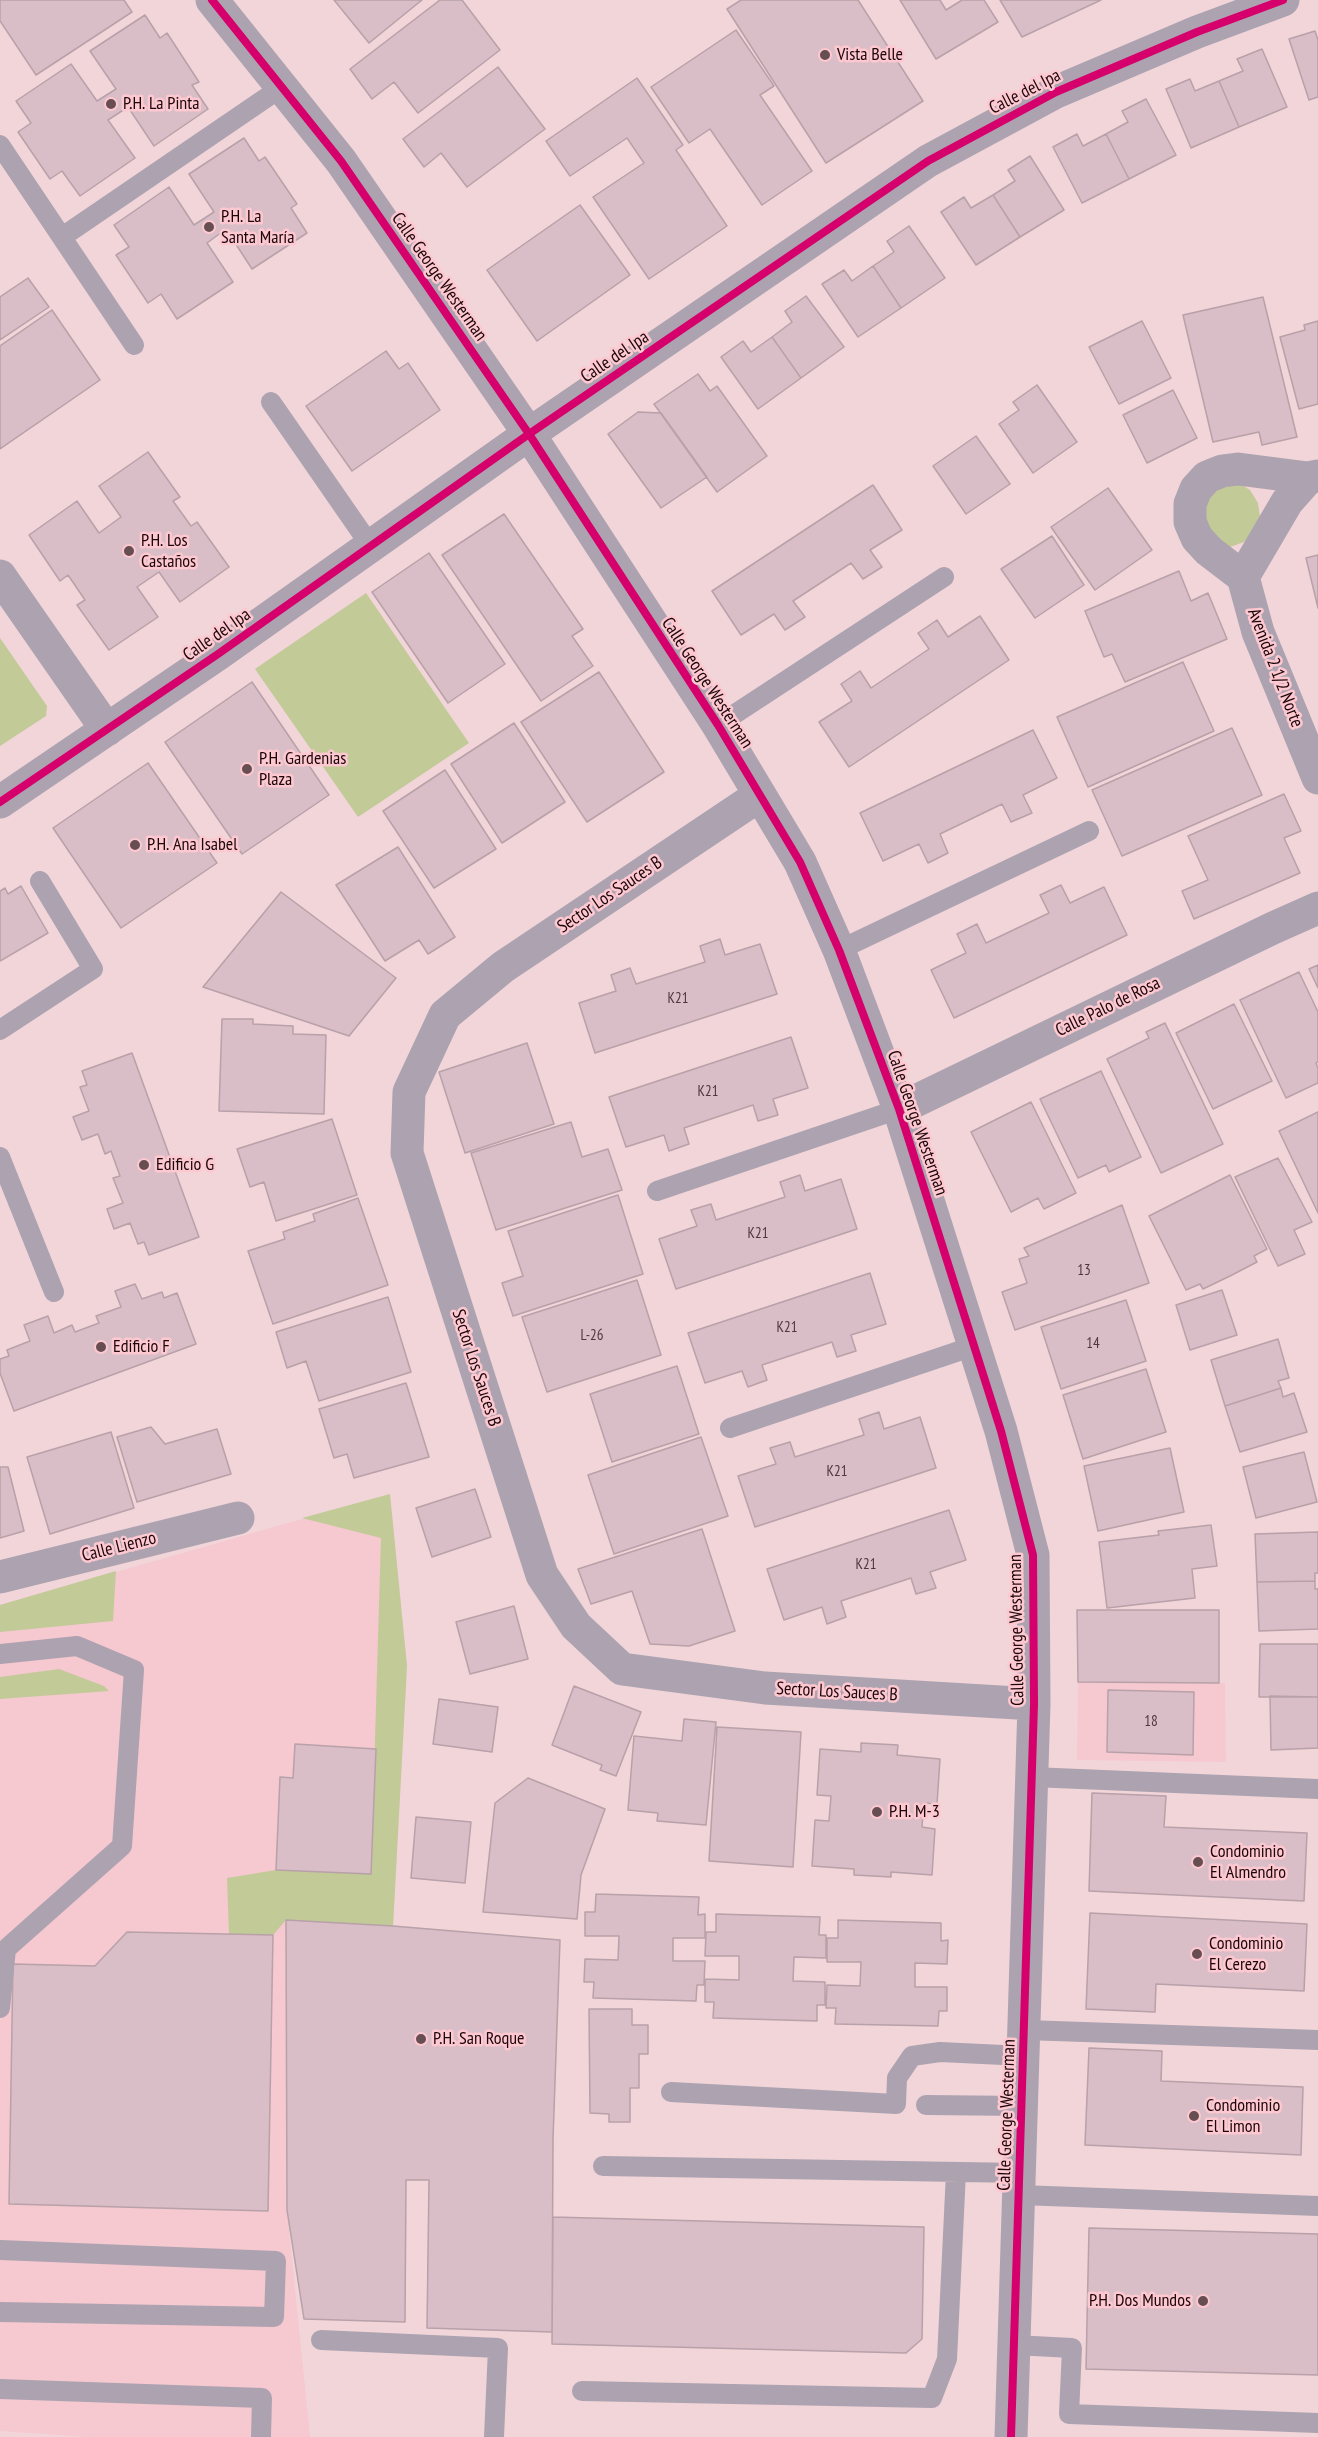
<!DOCTYPE html>
<meta charset="utf-8">
<style>
body{margin:0}
canvas{display:block;background:#f1d5d9}
</style>
<canvas width="1318" height="2437"></canvas>
<script>
const c = document.querySelector('canvas').getContext('2d');
c.lineJoin = 'round';
function paint(path, color) {
  c.fillStyle = color;
  c.fill(path, 'evenodd');
}
function toPath(rows) {
  const path = new Path2D();
  for (const r of rows) {
    path.moveTo(r[0], r[1]);
    for (let i = 2; i < r.length; i += 2) path.lineTo(r[i], r[i + 1]);
  }
  return path;
}
function strokePath(path, color, width, dash) {
  c.strokeStyle = color;
  c.lineWidth = width;
  c.lineCap = dash ? 'butt' : 'round';
  c.setLineDash(dash || []);
  c.stroke(path);
}
function label(font, color, halo, rows, align = 'center') {
  c.font = font + ' "PT Sans Narrow",sans-serif';
  c.lineWidth = 5;
  c.setLineDash([]);
  c.textBaseline = 'middle';
  c.strokeStyle = halo;
  c.fillStyle = color;
  for (const [text, x, y, turn = 0] of rows) {
    c.save();
    c.translate(x, y);
    c.rotate((+turn || 0) * Math.PI / 180);
    c.textAlign = isNaN(turn) ? turn : align;
    if (halo) c.strokeText(text, 0, 0);
    c.fillText(text, 0, 0);
    c.restore();
  }
}
const built = toPath([
 [390,1494,407,1666,393,1926,286,1920,287,2210,310,2437,88,2437,0,2431,0,1605],
 [1078,1682,1225,1683,1226,1762,1077,1760]
]);
const green = toPath([
 [1237,482,1250,490,1258,503,1260,517,1255,531,1244,542,1230,547,1215,545,1198,496],
 [366,593,469,743,358,817,255,669],
 [0,638,47,706,46,716,0,746],
 [390,1494,407,1666,393,1926,286,1920,273,1935,229,1934,227,1878,276,1870,371,1874,381,1538,302,1518],
 [116,1571,113,1621,0,1632,0,1605],
 [59,1669,104,1686,109,1691,0,1699,0,1677]
]);
const building = toPath([
 [0,0,124,0,132,12,36,75,0,21,0,0],
 [334,0,422,0,369,43,334,0],
 [440,0,462,0,500,50,418,113,394,82,372,99,350,69,440,0],
 [741,0,858,0,923,101,826,163,727,9,741,0],
 [900,0,940,0,946,10,962,0,984,0,998,22,936,59,900,0],
 [1000,0,1101,0,1022,37,1000,0],
 [145,15,160,38,167,33,199,82,192,85,208,109,154,146,128,107,108,120,135,158,80,196,62,171,50,179,18,132,31,123,16,101,71,64,97,101,116,89,90,51,145,15],
 [736,30,774,86,760,95,812,171,762,205,710,129,689,143,651,87,736,30],
 [1315,31,1318,40,1318,97,1309,100,1289,39,1315,31],
 [1262,49,1287,107,1239,127,1219,81,1243,71,1237,59,1262,49],
 [498,67,545,129,467,187,441,153,424,167,403,139,498,67],
 [637,78,683,145,676,150,727,226,649,279,593,197,644,163,627,138,570,176,546,141,637,78],
 [1190,79,1195,91,1219,81,1239,127,1191,148,1166,89,1190,79],
 [1146,99,1176,155,1129,179,1106,134,1128,122,1122,111,1146,99],
 [1077,134,1083,146,1106,134,1129,179,1082,203,1053,147,1077,134],
 [244,138,259,161,265,157,297,204,291,208,307,233,252,269,226,229,207,243,233,282,177,319,161,294,148,303,116,255,129,247,114,225,169,187,194,225,214,212,189,174,244,138],
 [1030,156,1064,210,1020,237,993,195,1015,181,1008,170,1030,156],
 [993,195,1020,237,976,265,941,212,964,197,971,208,993,195],
 [580,205,630,275,537,341,487,270,580,205],
 [909,226,945,278,901,308,873,266,894,252,887,241,909,226],
 [873,266,901,308,858,337,822,284,844,270,852,281,873,266],
 [28,278,49,307,0,340,0,297,28,278],
 [806,296,844,347,801,378,772,337,792,322,785,311,806,296],
 [1263,297,1297,437,1262,445,1259,432,1213,442,1183,315,1263,297],
 [52,310,100,380,0,449,0,346,52,310],
 [1142,321,1171,378,1119,404,1089,347,1142,321],
 [1318,321,1318,404,1299,409,1280,337,1305,330,1304,325,1318,321],
 [772,337,801,378,758,409,721,357,743,341,751,352,772,337],
 [386,351,399,369,408,363,440,410,352,471,306,406,386,351],
 [698,374,710,391,717,386,767,456,717,492,654,404,698,374],
 [1037,385,1077,442,1033,473,999,424,1019,410,1013,402,1037,385],
 [1173,390,1197,438,1147,463,1123,415,1173,390],
 [638,412,661,413,707,477,661,508,608,434,638,412],
 [976,436,1010,484,966,514,933,466,976,436],
 [148,452,180,497,173,501,191,526,197,522,229,567,180,602,159,572,137,587,158,617,109,650,77,605,85,600,68,575,60,581,29,535,77,501,99,533,121,517,99,486,148,452],
 [873,485,902,530,870,550,882,567,863,579,851,563,793,601,805,617,785,630,774,614,741,635,712,591,873,485],
 [1108,488,1152,550,1095,590,1051,527,1108,488],
 [504,514,583,629,572,636,593,666,541,701,442,555,504,514],
 [1052,536,1084,585,1035,618,1001,569,1052,536],
 [429,553,505,664,448,703,372,592,429,553],
 [1318,555,1318,608,1306,558,1318,555],
 [1179,571,1191,601,1208,593,1227,639,1125,682,1112,654,1104,657,1085,611,1179,571],
 [980,616,1009,660,849,767,819,722,852,701,841,684,860,671,871,688,929,649,918,633,937,620,948,637,980,616],
 [1183,662,1214,731,1088,787,1057,717,1183,662],
 [599,672,664,772,587,822,521,722,599,672],
 [252,682,329,795,242,854,165,742,252,682],
 [514,723,565,802,502,843,451,764,514,723],
 [1232,728,1262,795,1122,856,1092,790,1232,728],
 [1033,730,1057,778,1023,795,1032,813,1011,822,1002,804,940,834,948,853,928,863,919,844,883,861,860,813,1033,730],
 [148,763,217,863,121,928,53,828,148,763],
 [445,770,496,849,434,888,383,811,445,770],
 [1284,794,1301,831,1284,838,1300,873,1194,919,1182,891,1208,880,1188,836,1284,794],
 [398,847,455,937,428,954,419,940,385,961,336,885,398,847],
 [1061,885,1070,903,1104,887,1127,935,954,1018,931,970,966,953,957,934,977,924,986,943,1049,913,1040,895,1061,885],
 [21,886,48,933,0,961,0,891,5,888,8,894,21,886],
 [281,892,396,978,349,1036,203,987,281,892],
 [720,939,725,955,760,944,777,994,595,1053,579,1003,616,991,611,975,630,968,636,984,705,962,700,946,720,939],
 [1318,965,1318,988,1309,969,1318,965],
 [1299,972,1318,1012,1318,1062,1316,1063,1318,1068,1318,1083,1286,1098,1240,1000,1299,972],
 [1234,1004,1272,1081,1213,1109,1176,1033,1234,1004],
 [222,1019,253,1019,253,1024,293,1026,293,1034,326,1035,324,1114,219,1111,222,1019],
 [1165,1023,1223,1144,1161,1173,1107,1059,1149,1038,1146,1032,1165,1023],
 [791,1037,808,1088,773,1099,778,1115,758,1121,753,1105,684,1128,689,1144,669,1151,664,1135,626,1147,609,1097,791,1037],
 [527,1043,554,1124,465,1153,439,1072,527,1043],
 [132,1053,199,1237,149,1255,144,1242,138,1244,130,1223,114,1229,107,1209,123,1203,113,1178,120,1176,111,1151,105,1154,98,1134,82,1140,73,1117,89,1111,80,1087,87,1085,82,1071,132,1053],
 [1101,1071,1141,1157,1109,1172,1106,1165,1078,1178,1040,1099,1101,1071],
 [1031,1102,1076,1193,1044,1209,1038,1198,1011,1212,971,1132,1031,1102],
 [1318,1112,1318,1213,1279,1131,1318,1112],
 [332,1119,357,1195,276,1221,264,1182,250,1187,237,1149,332,1119],
 [571,1122,582,1157,608,1149,622,1190,496,1230,471,1153,571,1122],
 [1278,1158,1312,1222,1294,1230,1305,1254,1278,1266,1235,1177,1278,1158],
 [800,1175,805,1191,841,1179,857,1229,676,1289,659,1239,697,1226,691,1210,711,1204,716,1220,785,1197,780,1182,800,1175],
 [1230,1175,1267,1249,1254,1256,1257,1262,1230,1276,1203,1289,1200,1284,1186,1290,1149,1216,1230,1175],
 [618,1195,643,1274,513,1316,502,1283,523,1276,508,1231,618,1195],
 [358,1198,388,1285,273,1324,248,1251,285,1239,283,1232,315,1221,313,1214,358,1198],
 [1122,1205,1149,1283,1015,1330,1002,1292,1027,1283,1019,1259,1029,1256,1024,1248,1122,1205],
 [870,1273,886,1324,851,1335,856,1351,837,1357,832,1342,762,1365,767,1380,748,1387,742,1371,705,1383,688,1333,870,1273],
 [637,1280,661,1355,547,1392,522,1317,637,1280],
 [135,1284,142,1299,162,1292,164,1298,177,1293,196,1344,14,1411,0,1373,0,1359,9,1356,7,1350,30,1341,24,1325,48,1316,54,1333,72,1325,75,1332,99,1323,96,1316,121,1307,115,1291,135,1284],
 [1222,1290,1237,1335,1190,1350,1176,1305,1222,1290],
 [388,1297,411,1372,319,1401,306,1361,287,1368,276,1332,388,1297],
 [1126,1300,1146,1361,1061,1389,1041,1327,1126,1300],
 [1278,1339,1289,1378,1278,1381,1281,1388,1225,1406,1211,1360,1278,1339],
 [677,1366,699,1434,612,1462,590,1394,677,1366],
 [1146,1369,1166,1432,1083,1459,1063,1395,1146,1369],
 [406,1383,429,1457,354,1478,347,1454,334,1458,319,1409,406,1383],
 [1281,1388,1283,1397,1294,1393,1307,1432,1240,1452,1225,1406,1281,1388],
 [879,1412,884,1429,920,1417,936,1468,755,1527,738,1476,776,1464,770,1448,790,1442,795,1457,864,1435,859,1419,879,1412],
 [151,1427,165,1444,217,1429,231,1474,137,1502,117,1437,151,1427],
 [111,1432,134,1508,50,1534,27,1457,111,1432],
 [701,1437,728,1516,614,1554,588,1475,701,1437],
 [1170,1448,1184,1512,1098,1531,1084,1466,1170,1448],
 [1304,1452,1317,1502,1256,1518,1243,1467,1304,1452],
 [0,1467,8,1467,24,1531,0,1538,0,1467],
 [475,1489,491,1537,432,1557,416,1508,475,1489],
 [949,1510,966,1560,930,1572,936,1588,916,1594,911,1578,841,1601,846,1617,827,1624,822,1607,784,1620,767,1569,949,1510],
 [1211,1525,1217,1566,1192,1569,1195,1598,1107,1608,1099,1542,1159,1535,1158,1531,1211,1525],
 [702,1529,735,1631,689,1646,650,1644,632,1591,591,1604,578,1569,702,1529],
 [1318,1532,1318,1573,1315,1573,1315,1581,1257,1582,1255,1534,1318,1532],
 [1315,1581,1315,1589,1318,1589,1318,1629,1259,1631,1257,1582,1315,1581],
 [514,1606,528,1659,470,1674,456,1622,514,1606],
 [1077,1610,1219,1610,1219,1683,1078,1682,1077,1610],
 [1260,1644,1318,1644,1318,1697,1259,1697,1260,1644],
 [574,1686,641,1712,616,1776,600,1770,602,1765,552,1745,574,1686],
 [1108,1690,1194,1692,1193,1755,1107,1752,1108,1690],
 [1270,1696,1318,1697,1318,1748,1271,1750,1270,1696],
 [439,1699,498,1707,492,1752,433,1744,439,1699],
 [684,1719,716,1722,706,1825,657,1821,658,1813,628,1810,634,1736,682,1741,684,1719],
 [717,1727,801,1732,793,1867,709,1861,717,1727],
 [861,1743,898,1745,897,1755,940,1759,937,1804,924,1803,922,1827,935,1829,932,1875,891,1872,891,1877,854,1875,854,1869,812,1866,815,1820,829,1821,831,1796,817,1795,820,1749,861,1752,861,1743],
 [295,1744,376,1749,371,1874,276,1870,280,1777,293,1778,295,1744],
 [528,1778,605,1809,581,1875,577,1919,483,1912,495,1803,528,1778],
 [1092,1793,1166,1796,1164,1827,1307,1833,1304,1901,1089,1891,1092,1793],
 [416,1817,471,1822,465,1883,411,1878,416,1817],
 [596,1894,699,1897,698,1915,705,1914,705,1938,673,1938,673,1961,705,1961,704,1985,697,1985,696,2001,593,1998,594,1982,584,1982,585,1959,618,1960,619,1936,585,1936,585,1912,595,1912,596,1894],
 [1090,1913,1307,1924,1304,1991,1156,1984,1155,2012,1086,2009,1090,1913],
 [716,1914,820,1917,819,1935,826,1935,826,1958,794,1957,793,1981,825,1982,825,2005,817,2005,817,2021,713,2018,714,2002,705,2002,705,1979,739,1980,739,1956,705,1956,706,1932,716,1932,716,1914],
 [286,1920,393,1926,560,1940,553,2139,552,2332,427,2328,429,2180,406,2180,405,2322,304,2319,287,2210,286,1920],
 [838,1920,941,1923,941,1941,948,1940,947,1964,915,1963,915,1987,947,1987,947,2011,939,2011,938,2026,835,2024,836,2008,826,2008,827,1985,860,1986,861,1962,827,1962,827,1938,838,1938,838,1920],
 [127,1932,273,1935,268,2211,9,2204,13,1964,95,1966,127,1932],
 [589,2009,632,2009,632,2025,648,2025,648,2054,639,2054,639,2088,630,2088,630,2122,609,2122,609,2114,590,2113,589,2009],
 [1089,2048,1162,2051,1161,2081,1303,2087,1301,2155,1085,2145,1089,2048],
 [553,2217,924,2227,922,2339,906,2353,552,2344,553,2217],
 [1089,2228,1318,2234,1318,2375,1086,2369,1089,2228]
]);
const service = toPath([
 [0,145,134,345],
 [62,237,282,87],
 [271,402,370,545],
 [718,725,944,577],
 [839,950,1089,831],
 [0,1030,93,969,40,881],
 [0,1157,54,1292],
 [657,1191,899,1109],
 [730,1428,974,1346],
 [0,1654,77,1646,134,1670,122,1846,6,1949,0,2008],
 [1032,1777,1318,1789],
 [1025,2030,1318,2040],
 [671,2092,896,2104,897,2078,912,2056,940,2052,1024,2056],
 [926,2105,1023,2106],
 [603,2166,1020,2173],
 [1020,2195,1318,2206],
 [0,2250,276,2261,274,2317,0,2312],
 [321,2340,498,2348,494,2437],
 [1014,2345,1072,2348,1069,2414,1318,2423],
 [0,2389,262,2398,261,2437],
 [582,2391,932,2398,947,2359,956,2172]
]);
const minor = toPath([
 [212,0,341,161,529,434,718,725,800,862,839,950,899,1109,1001,1431,1033,1555,1034,1704,1011,2437],
 [1318,476,1308,478,1287,502,1243,577,1258,632,1318,778],
 [0,576,107,730],
 [1243,577,1209,551,1197,538,1190,522,1190,504,1196,489,1207,477,1222,471,1238,469,1308,478],
 [760,795,503,967,445,1015,409,1092,407,1153,542,1575,576,1626,622,1669,765,1688,1034,1704],
 [0,802,218,654,529,434,928,161,1056,92,1197,32,1283,0],
 [899,1109,1273,928,1318,908],
 [0,1577,238,1518]
]);
const cycleway = toPath([
 [212,0,341,161,529,434,718,725,800,862,839,950,899,1109,1001,1431,1033,1555,1034,1704,1011,2437],
 [0,802,218,654,529,434,928,161,1056,92,1197,32,1283,0]
]);
const markers = [
 [825,55,6,"#664e52"],
 [111,104,6,"#664e52"],
 [209,227,6,"#664e52"],
 [129,551,6,"#664e52"],
 [247,769,6,"#664e52"],
 [135,845,6,"#664e52"],
 [144,1165,6,"#664e52"],
 [101,1347,6,"#664e52"],
 [877,1812,6,"#664e52"],
 [1198,1862,6,"#664e52"],
 [1197,1954,6,"#664e52"],
 [421,2039,6,"#664e52"],
 [1194,2116,6,"#664e52"],
 [1203,2301,6,"#664e52"]
];
const numberNames = [
 ["K21",678,999],
 ["K21",708,1092],
 ["K21",758,1234],
 ["13",1084,1271],
 ["K21",787,1328],
 ["L-26",592,1336],
 ["14",1093,1344],
 ["K21",837,1472],
 ["K21",866,1565],
 ["18",1151,1722]
];
const poiNames = [
 ["Vista Belle",837,55],
 ["P.H. La Pinta",123,104],
 ["P.H. La",221,217],
 ["Santa María",221,238],
 ["P.H. Los",141,541],
 ["Castaños",141,562],
 ["P.H. Gardenias",259,759],
 ["Plaza",259,780],
 ["P.H. Ana Isabel",147,845],
 ["Edificio G",156,1165],
 ["Edificio F",113,1347],
 ["P.H. M-3",889,1812],
 ["Condominio",1210,1852],
 ["El Almendro",1210,1873],
 ["Condominio",1209,1944],
 ["El Cerezo",1209,1965],
 ["P.H. San Roque",433,2039],
 ["Condominio",1206,2106],
 ["El Limon",1206,2127],
 ["P.H. Dos Mundos",1191,2301,"right"]
];
const streetNames = [
 ["Calle del Ipa",1025,92,-27],
 ["Calle George Westerman",439,277,55],
 ["Calle del Ipa",615,357,-34],
 ["Calle del Ipa",217,635,-35],
 ["Avenida 2 1/2 Norte",1275,668,69],
 ["Calle George Westerman",707,683,57],
 ["Sector Los Sauces B",610,895,-34],
 ["Calle Palo de Rosa",1108,1007,-26],
 ["Calle George Westerman",917,1123,71],
 ["Sector Los Sauces B",476,1368,72],
 ["Calle Lienzo",119,1547,-14],
 ["Calle George Westerman",1017,1630,-91],
 ["Sector Los Sauces B",837,1692,3],
 ["Calle George Westerman",1007,2115,-88]
];
paint(built, '#f6c8d0');
paint(green, '#c2ca98');
paint(building, '#d9bdc7');
strokePath(building, '#b8a1a8', 1.5);
strokePath(service, '#ada3b0', 20);
strokePath(minor, '#ada3b0', 33);
strokePath(cycleway, '#d6006c', 8);
for (const [x, y, r, color] of markers) {
  const dot = new Path2D();
  dot.arc(x, y, r, 0, 2 * Math.PI);
  c.fillStyle = color;
  c.fill(dot);
  strokePath(dot, '#fec8d1', 2);
}
label('15px', '#4e373c', null, numberNames);
label('18px', '#1b060a', '#fec8d1', poiNames, 'left');
label('18px', '#1b060a', '#fec8d1', streetNames);
</script>
